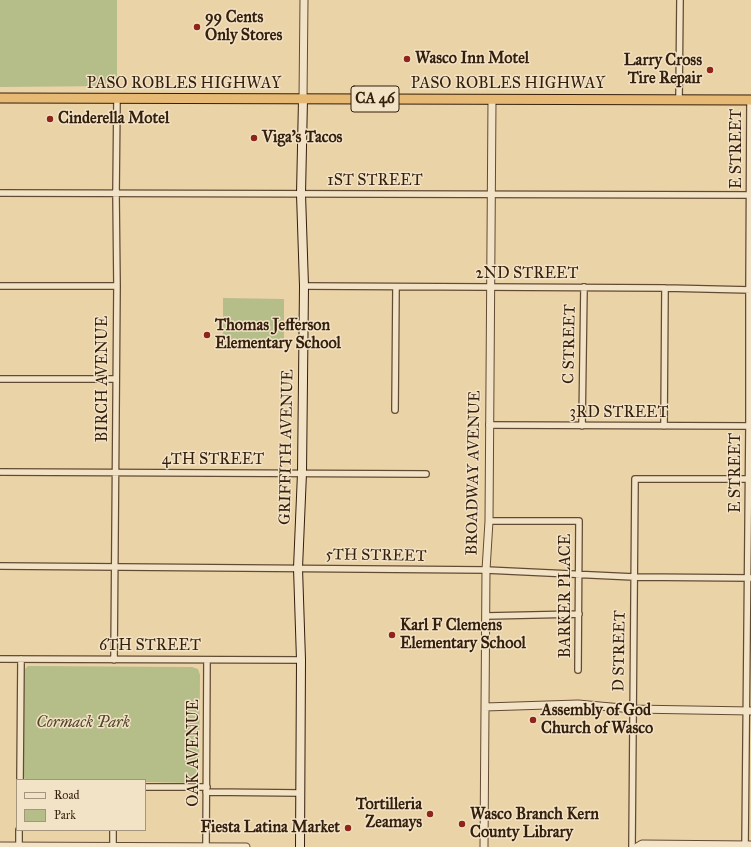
<!DOCTYPE html>
<style>
body{margin:0}
#map{position:relative;width:751px;height:847px;overflow:hidden;background:#ebd3a8;font-family:"IM FELL Great Primer",serif}
canvas{display:block}
.legend{position:absolute;left:16px;top:779px;width:130px;height:52px;box-sizing:border-box;background:#f2e2c6;border:1px solid #a6947c;margin:0;padding:5px 7px;list-style:none;font-size:12px;color:#341e0c}
.legend li{display:flex;align-items:center;gap:8px;height:20px}
.legend b{width:20px;border:1px solid #a6947c}
</style>
<div id="map">
<canvas width="751" height="847"></canvas>
<ul class="legend">
<li><b style="height:5px;background:#f2e2c6"></b>Road</li>
<li><b style="height:11px;background:#b5bd89"></b>Park</li>
</ul>
</div>
<script>
const c = document.querySelector('canvas').getContext('2d');
c.lineJoin = 'round';
function paint(path, color) {
  c.fillStyle = color;
  c.fill(path, 'evenodd');
}
function toPath(rows) {
  const path = new Path2D();
  for (const r of rows) {
    path.moveTo(r[0], r[1]);
    for (let i = 2; i < r.length; i += 2) path.lineTo(r[i], r[i + 1]);
  }
  return path;
}
function strokePath(path, color, width, dash) {
  c.strokeStyle = color;
  c.lineWidth = width;
  c.lineCap = dash ? 'butt' : 'round';
  c.setLineDash(dash || []);
  c.stroke(path);
}
function label(font, color, halo, rows, align = 'center') {
  c.font = font + ' "IM FELL Great Primer",serif';
  c.lineWidth = 3;
  c.setLineDash([]);
  c.textBaseline = 'middle';
  c.strokeStyle = halo;
  c.fillStyle = color;
  for (const [text, x, y, turn = 0] of rows) {
    c.save();
    c.translate(x, y);
    c.rotate((+turn || 0) * Math.PI / 180);
    c.textAlign = isNaN(turn) ? turn : align;
    if (halo) c.strokeText(text, 0, 0);
    c.fillText(text, 0, 0);
    c.restore();
  }
}
const green = toPath([
 [0,0,117,0,117,86,0,87],
 [223,298,284,299,284,343,223,342],
 [28,666,192,667,198,669,200,675,199,775,198,779,194,783,145,782,145,780,25,780,24,777,24,672,25,669]
]);
const minor = toPath([
 [679,100,680,0],
 [0,193,749,195],
 [0,286,117,286],
 [304,286,665,288,751,290],
 [0,379,116,379],
 [395,410,396,287],
 [489,425,749,426],
 [582,426,584,287],
 [664,426,665,288],
 [0,472,426,474],
 [489,521,579,521,578,670],
 [0,566,486,570,634,577,751,578],
 [486,616,579,614],
 [0,659,301,660],
 [114,660,117,286,116,194,117,98],
 [20,780,21,659],
 [145,787,207,787],
 [206,792,300,793],
 [19,847,19,830],
 [113,847,113,830],
 [206,847,207,660],
 [632,847,635,479,751,479],
 [745,847,749,426,749,290,750,100]
]);
const tertiary = toPath([
 [303,99,304,0],
 [485,707,578,704,633,709,751,711],
 [0,846,246,847],
 [484,847,486,570,489,521,492,100],
 [637,847,642,844,751,845]
]);
const secondary = toPath([
 [300,847,301,660,298,568,302,473,304,286,301,194,303,99]
]);
const trunk = toPath([
 [0,98,751,100]
]);
const markers = [
 [197,27,4,"#8f2418"],
 [407,59,4,"#8f2418"],
 [710,70,4,"#8f2418"],
 [50,119,4,"#8f2418"],
 [254,138,4,"#8f2418"],
 [207,335,4,"#8f2418"],
 [392,635,4,"#8f2418"],
 [533,720,4,"#8f2418"],
 [430,814,4,"#8f2418"],
 [462,824,4,"#8f2418"],
 [348,828,4,"#8f2418"]
];
const shields = [
 [375,99,48]
];
const shieldNames = [
 ["CA 46",375,99]
];
const poiNames = [
 ["99 Cents",205,18],
 ["Only Stores",205,36],
 ["Wasco Inn Motel",415,59],
 ["Larry Cross",702,61,"right"],
 ["Tire Repair",702,79,"right"],
 ["Cinderella Motel",58,119],
 ["Viga's Tacos",262,138],
 ["Thomas Jefferson",215,326],
 ["Elementary School",215,344],
 ["Karl F Clemens",400,626],
 ["Elementary School",400,644],
 ["Assembly of God",541,711],
 ["Church of Wasco",541,729],
 ["Tortilleria",422,805,"right"],
 ["Zeamays",422,823,"right"],
 ["Wasco Branch Kern",470,815],
 ["County Library",470,833],
 ["Fiesta Latina Market",340,828,"right"]
];
const streetNames = [
 ["PASO ROBLES HIGHWAY",184,84],
 ["PASO ROBLES HIGHWAY",508,84],
 ["E STREET",737,149,-90],
 ["1ST STREET",375,181],
 ["2ND STREET",527,274],
 ["C STREET",570,344,-89],
 ["BIRCH AVENUE",103,379,-90],
 ["3RD STREET",619,413],
 ["GRIFFITH AVENUE",287,447,-89],
 ["4TH STREET",213,460],
 ["BROADWAY AVENUE",474,473,-89],
 ["E STREET",736,473,-90],
 ["5TH STREET",376,556,1],
 ["BARKER PLACE",566,596,-90],
 ["6TH STREET",150,646],
 ["D STREET",620,651,-89],
 ["OAK AVENUE",194,753,-90]
];
const parkNames = [
 ["Cormack Park",83,723]
];
paint(green, '#b5bd89');
strokePath(minor, '#624b33', 8);
strokePath(tertiary, '#624b33', 9);
strokePath(secondary, '#341e0c', 10);
strokePath(trunk, '#341e0c', 11);
strokePath(minor, '#f2e2c6', 5.5);
strokePath(tertiary, '#f2e2c6', 7);
strokePath(secondary, '#f2e2c6', 8);
strokePath(trunk, '#e6ba74', 9);
for (const [x, y, r, color] of markers) {
  const dot = new Path2D();
  dot.arc(x, y, r, 0, 2 * Math.PI);
  c.fillStyle = color;
  c.fill(dot);
  strokePath(dot, '#f2e2c6', 1.5);
}
for (const [x, y, w] of shields) {
  const box = new Path2D();
  box.roundRect(x - w / 2, y - 13, w, 26, 3);
  c.fillStyle = '#f2e2c6';
  c.fill(box);
  strokePath(box, '#341e0c', 1);
}
label('bold 15px', '#341e0c', null, shieldNames);
label('bold 16px', '#341e0c', '#f2e2c6', poiNames, 'left');
label('16px', '#341e0c', '#f2e2c6', streetNames);
label('italic 16px', '#54462b', '#f2e2c6', parkNames);
</script>
